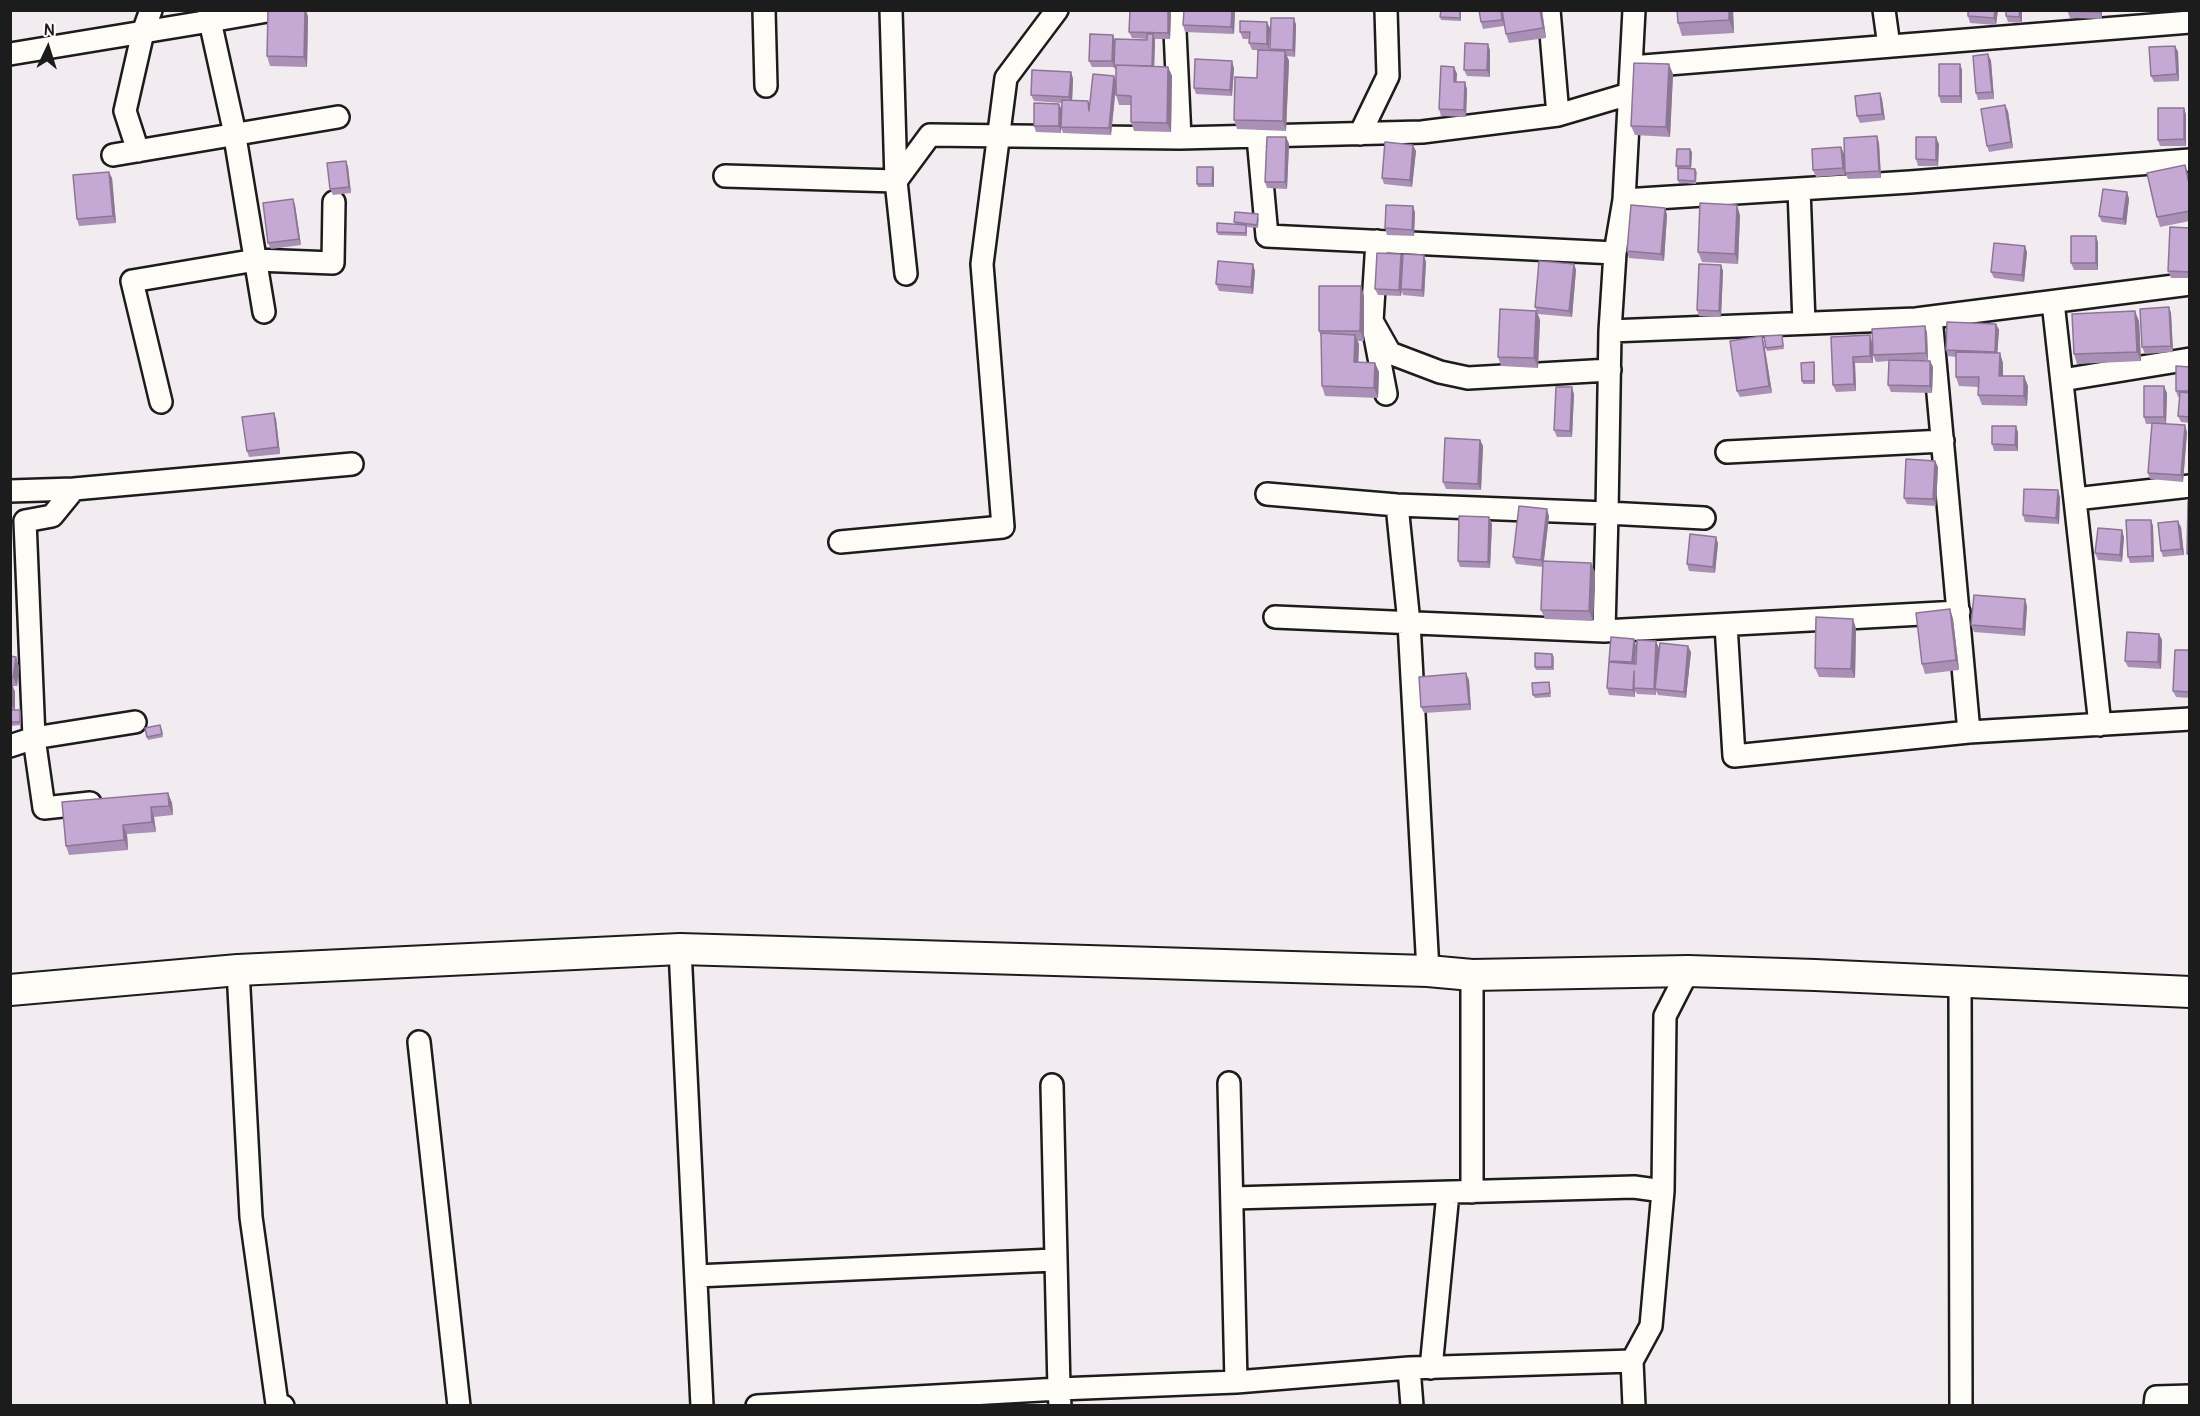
<!DOCTYPE html>
<style>
body{margin:0}
#map{position:relative;width:2200px;height:1416px;overflow:hidden;background:#f2ebf0;font-family:Pangolin,sans-serif}
canvas{display:block}
.frame{position:absolute;inset:0;border:12px solid #1c1c1c;pointer-events:none}
.north{position:absolute;left:18px;top:18px;width:60px;height:60px;-webkit-text-stroke:4px #fdfcf7;paint-order:stroke;rotate:4deg;font-size:16px;font-weight:700;line-height:24px;text-align:center;color:#1c1c1c}
.north::after{content:'';display:block;margin:auto;width:21px;height:27px;background:#1c1c1c;clip-path:polygon(50% 0,100% 100%,50% 72%,0 100%)}
</style>
<div id="map">
<canvas width="2200" height="1416"></canvas>
<div class="frame"></div>
<div class="north">N</div>
</div>
<script>
const c = document.querySelector('canvas').getContext('2d');
c.lineJoin = 'round';
function toPath(rows) {
  const path = new Path2D();
  for (const r of rows) {
    path.moveTo(r[0], r[1]);
    for (let i = 2; i < r.length; i += 2) path.lineTo(r[i], r[i + 1]);
  }
  return path;
}
function strokePath(path, color, width, dash) {
  c.strokeStyle = color;
  c.lineWidth = width;
  c.lineCap = dash ? 'butt' : 'round';
  c.setLineDash(dash || []);
  c.stroke(path);
}
function paint(path, color) {
  c.fillStyle = color;
  c.fill(path, 'evenodd');
}
const street = toPath([
 [764,10,766,86],
 [1174,10,1180,138],
 [1884,10,1889,46],
 [10,54,210,21,209,10],
 [1631,67,2190,22],
 [1558,115,1629,94],
 [1360,134,1388,76,1386,10],
 [1258,137,1267,236,1615,253],
 [138,151,125,111,143,32,151,10],
 [113,155,338,117],
 [725,176,896,181,891,10],
 [1799,189,1804,323],
 [1624,200,1634,10],
 [1377,241,1372,321,1386,394],
 [906,274,896,181,930,135,1180,138,1422,132,1558,115,1549,10],
 [2053,302,2100,725],
 [264,312,233,125,210,21,273,10],
 [1931,317,1969,732],
 [1372,321,1390,353,1440,372,1468,378,1610,370],
 [1610,331,1916,319,2190,284],
 [2062,380,2190,359],
 [161,402,132,281,256,260,333,263,334,202],
 [1727,452,1943,441],
 [10,491,74,489],
 [1267,494,1397,505,1607,513,1604,631],
 [2075,499,2190,486],
 [1397,505,1409,623,1428,971],
 [1704,518,1607,513,1610,331,1615,253,1624,200,1910,182,2190,160],
 [840,542,1003,527,982,264,1006,78,1057,10],
 [1275,617,1604,631,1959,612],
 [1726,625,1734,756,1969,732,2190,719],
 [10,746,34,738,25,521,52,516,74,489,352,464],
 [90,803,44,808,34,738,135,722],
 [680,949,702,1406],
 [238,970,251,1217,277,1404,283,1406],
 [1960,984,1961,1406],
 [419,1042,459,1406],
 [1229,1083,1236,1382],
 [1663,1191,1665,1016,1688,971],
 [1472,1192,1472,975],
 [696,1276,1054,1260],
 [1632,1361,1634,1406],
 [1409,1368,1412,1406],
 [1431,1368,1448,1193],
 [757,1406,1059,1389,1052,1085],
 [1060,1406,1059,1389,1236,1382,1409,1368,1632,1361,1651,1326,1663,1191,1634,1187,1232,1198],
 [2155,1406,2156,1397,2190,1396]
]);
const secondary = toPath([
 [10,990,238,970,680,949,1428,971,1472,975,1688,971,1815,975,2190,992]
]);
const wall = toPath([
 [268,10,306,10,308,17,307,67,270,66,267,56],
 [1130,10,1170,10,1171,14,1170,39,1155,39,1154,66,1168,67,1172,76,1171,132,1134,131,1131,122,1131,105,1119,105,1116,95,1116,88,1111,135,1063,133,1061,128,1061,133,1036,132,1034,126,1061,110,1062,103,1034,101,1031,95,1071,72,1073,79,1072,100,1090,104,1114,76,1116,81,1116,71,1115,67,1092,67,1089,61,1113,35,1115,41,1147,40,1147,39,1132,38,1129,32],
 [1184,10,1235,10,1234,34,1185,32,1183,25],
 [1461,10,1461,21,1441,20,1440,17],
 [1502,10,1504,26,1483,29,1481,22],
 [1542,10,1546,38,1509,43,1506,34],
 [1733,10,1734,33,1682,36,1678,23],
 [1968,10,1998,10,1996,25,1970,23,1968,16],
 [2006,10,2022,10,2022,23,2008,22,2006,16],
 [2067,10,2102,10,2102,19,2070,18],
 [1294,18,1296,25,1295,57,1287,56,1289,61,1286,131,1237,129,1234,120,1257,78,1271,51,1270,49],
 [1270,28,1269,50,1252,50,1249,43,1250,39,1243,39,1240,32],
 [2175,46,2178,52,2179,81,2154,82,2151,76],
 [1490,50,1490,77,1467,76,1464,70],
 [1988,54,1991,61,1994,99,1978,100,1976,93],
 [1960,64,1962,70,1962,103,1941,103,1939,96],
 [1454,67,1457,74,1456,82,1467,89,1466,117,1441,116,1439,109],
 [1234,68,1232,96,1196,94,1194,88],
 [1673,74,1670,137,1635,135,1631,126],
 [1880,93,1882,99,1885,120,1860,123,1857,116],
 [2184,108,2186,115,2186,146,2160,146,2158,140],
 [2008,111,2013,148,1989,152,1987,146],
 [1877,136,1879,143,1881,178,1848,179,1845,173,1845,175,1816,177,1813,170,1841,147,1844,154,1845,172],
 [1286,137,1289,144,1287,189,1267,188,1265,182],
 [1939,144,1938,166,1918,166,1916,159],
 [1416,151,1412,187,1384,184,1382,178],
 [1692,152,1691,169,1695,169,1697,172,1696,184,1679,183,1678,180,1678,170,1676,166],
 [346,161,348,167,351,193,333,195,330,189],
 [1214,170,1214,187,1198,187,1197,184],
 [2188,175,2190,181,2190,221,2160,227,2157,217],
 [112,178,116,223,79,226,77,219],
 [2127,192,2129,199,2126,225,2102,222,2099,216],
 [293,199,295,205,301,245,271,249,268,243],
 [1413,206,1415,213,1414,236,1387,235,1385,228],
 [1665,208,1667,215,1664,261,1629,258,1627,251],
 [1740,215,1738,264,1702,262,1698,252],
 [1259,218,1258,228,1247,227,1247,236,1218,235,1217,232,1235,224,1234,222],
 [2190,228,2190,278,2171,278,2168,271],
 [2098,242,2098,270,2074,270,2071,263],
 [2027,252,2024,282,1994,278,1991,272],
 [1401,254,1402,260,1426,262,1424,297,1403,295,1402,291,1401,296,1378,295,1375,289],
 [1574,264,1576,270,1572,317,1538,314,1540,320,1538,368,1501,366,1498,357,1536,310,1535,307],
 [1721,265,1723,271,1721,317,1699,316,1697,310],
 [1255,271,1253,294,1219,291,1216,284],
 [1361,286,1364,296,1364,341,1357,341,1359,344,1358,362,1375,363,1379,372,1378,398,1325,396,1322,386,1321,337,1319,331],
 [2169,307,2171,313,2173,352,2145,354,2142,347],
 [2139,321,2141,361,2077,364,2074,354],
 [1996,324,1999,330,1997,353,2003,363,2003,376,2028,386,2027,406,1982,405,1978,395,1978,387,1959,386,1956,377,1956,357,1948,356,1946,350],
 [1925,326,1927,333,1928,360,1911,360,1930,361,1933,367,1932,393,1891,392,1888,385,1889,361,1876,362,1873,355],
 [1782,335,1784,349,1767,351,1766,348],
 [1831,337,1872,342,1873,363,1855,363,1856,391,1836,392,1833,385],
 [1764,343,1772,393,1740,397,1737,391],
 [1815,366,1815,384,1803,384,1802,381],
 [2190,367,2190,423,2181,422,2178,416,2180,397,2178,397,2176,391],
 [2167,393,2166,424,2187,432,2183,482,2150,479,2148,473,2152,424,2146,424,2144,417],
 [1574,394,1572,437,1557,437,1554,430],
 [276,419,280,454,249,457,247,451],
 [2018,432,2018,451,1994,451,1992,444],
 [1480,440,1483,446,1481,490,1446,489,1443,482],
 [1935,461,1938,467,1936,506,1907,504,1904,498],
 [2060,497,2059,524,2025,522,2023,515],
 [1549,516,1544,561,1595,572,1593,621,1545,619,1541,610,1543,567,1516,564,1513,557],
 [1489,517,1492,524,1490,568,1460,567,1458,561],
 [2151,520,2153,526,2154,562,2130,563,2128,557],
 [2181,527,2184,555,2163,557,2161,551],
 [2124,537,2122,562,2098,560,2095,553],
 [1718,543,1715,573,1689,571,1687,564],
 [2027,606,2025,636,1974,632,1971,625],
 [1950,609,1953,619,1959,670,1925,674,1922,664],
 [1856,628,1855,678,1819,677,1815,668],
 [2159,634,2162,640,2161,669,2128,667,2125,661],
 [1634,639,1636,646,1635,664,1659,648,1657,670,1691,652,1686,698,1658,695,1656,691,1656,695,1637,694,1635,691,1635,697,1609,695,1607,688,1609,661],
 [2190,650,2190,698,2176,697,2173,691],
 [1552,654,1554,657,1554,670,1536,670,1535,667],
 [10,656,16,657,19,667,17,686,13,686,15,692,15,710,21,713,21,725,10,726],
 [1469,680,1471,710,1424,713,1421,707],
 [1549,682,1551,697,1535,698,1533,695],
 [162,729,163,737,148,740,147,737],
 [168,793,172,803,173,815,154,817,156,832,127,834,128,850,69,855,66,846]
]);
const shadedWall = toPath([
 [305,10,306,10,308,17,307,67,304,57],
 [1168,10,1170,10,1171,14,1170,39,1168,33],
 [1232,10,1235,10,1234,34,1231,27],
 [1501,10,1502,10,1504,26,1502,20],
 [1540,10,1542,10,1546,38,1543,28],
 [1729,10,1733,10,1734,33,1729,20],
 [1995,10,1998,10,1996,25,1994,18],
 [2020,10,2022,10,2022,23,2019,17],
 [2100,10,2102,10,2102,19,2100,12],
 [1294,18,1296,25,1295,57,1293,50],
 [1267,22,1270,28,1269,50,1267,44],
 [1153,34,1155,40,1154,75,1152,68],
 [1113,35,1115,41,1115,68,1112,61],
 [1488,44,1490,50,1490,77,1487,70],
 [2175,46,2178,52,2179,81,2177,74],
 [1285,51,1289,61,1286,131,1283,121],
 [1988,54,1991,61,1994,99,1992,92],
 [1232,61,1234,68,1232,96,1230,90],
 [1669,64,1673,74,1670,137,1666,127],
 [1960,64,1962,70,1962,103,1960,96],
 [1168,67,1172,76,1171,132,1167,123],
 [1454,67,1457,74,1456,88,1454,82],
 [1071,72,1073,79,1072,103,1069,97],
 [1114,76,1116,83,1111,135,1109,128],
 [1465,82,1467,89,1466,117,1464,110],
 [1880,93,1882,99,1885,120,1882,114],
 [1059,104,1062,110,1061,133,1059,126],
 [2005,105,2008,111,2013,148,2011,142],
 [2184,108,2186,115,2186,146,2184,139],
 [1877,136,1879,143,1881,178,1879,171],
 [1286,137,1289,144,1287,189,1285,182],
 [1936,137,1939,144,1938,166,1936,160],
 [1413,145,1416,151,1412,187,1410,180],
 [1841,147,1844,154,1845,175,1843,168],
 [1690,149,1692,152,1691,170,1690,166],
 [346,161,348,167,351,193,349,187],
 [2185,165,2190,181,2190,188],
 [1213,167,1214,170,1214,187,1212,184],
 [109,172,112,178,116,223,113,216],
 [2127,192,2129,199,2126,225,2123,219],
 [293,199,295,205,301,245,299,239],
 [1737,205,1740,215,1738,264,1735,254],
 [1413,206,1415,213,1414,236,1412,230],
 [1665,208,1667,215,1664,261,1661,254],
 [2096,236,2098,242,2098,270,2096,263],
 [2025,246,2027,252,2024,282,2022,275],
 [1401,254,1403,261,1401,296,1399,290],
 [1424,255,1426,262,1424,297,1422,290],
 [1253,264,1255,271,1253,294,1251,287],
 [1574,264,1576,270,1572,317,1569,311],
 [1721,265,1723,271,1721,317,1719,311],
 [1361,286,1364,296,1364,341,1360,331],
 [2169,307,2171,313,2173,352,2171,346],
 [1536,311,1540,320,1538,368,1534,358],
 [2135,311,2139,321,2141,361,2137,352],
 [1996,324,1999,330,1997,359,1995,352],
 [1925,326,1927,333,1928,360,1926,353],
 [1355,335,1359,344,1358,372,1354,362],
 [1870,335,1872,342,1873,363,1870,356],
 [1762,336,1764,343,1772,393,1769,386],
 [2000,353,2003,363,2003,385,1999,376],
 [1853,357,1855,363,1856,391,1854,384],
 [1930,361,1933,367,1932,393,1930,386],
 [1814,362,1815,366,1815,384,1814,381],
 [1375,363,1379,372,1378,398,1374,388],
 [2024,376,2028,386,2027,406,2024,396],
 [2164,386,2167,393,2166,424,2164,417],
 [1572,387,1574,394,1572,437,1570,431],
 [274,413,276,419,280,454,278,447],
 [2185,425,2187,432,2183,482,2181,475],
 [2016,426,2018,432,2018,451,2015,445],
 [1480,440,1483,446,1481,490,1478,484],
 [1935,461,1938,467,1936,506,1933,499],
 [2058,490,2060,497,2059,524,2056,518],
 [1547,509,1549,516,1543,567,1541,560],
 [1489,517,1492,524,1490,568,1488,562],
 [2151,520,2153,526,2154,562,2152,556],
 [2178,521,2181,527,2184,555,2181,549],
 [2122,530,2124,537,2122,562,2120,555],
 [1716,537,1718,543,1715,573,1713,567],
 [1591,563,1595,572,1593,621,1589,611],
 [2025,599,2027,606,2025,636,2023,629],
 [1950,609,1953,619,1959,670,1956,660],
 [1853,619,1856,628,1855,678,1851,669],
 [2159,634,2162,640,2161,669,2158,662],
 [1634,639,1636,646,1635,669,1632,662],
 [1656,641,1659,648,1657,689,1655,689,1656,695,1654,689],
 [1688,646,1691,652,1686,698,1684,692],
 [16,657,19,667,17,686,13,677],
 [1634,671,1634,688,1635,691,1635,697,1633,690],
 [1466,673,1469,680,1471,710,1469,704],
 [12,685,15,692,15,713,13,706],
 [168,793,172,803,173,815,169,806],
 [151,807,154,817,156,832,152,822],
 [123,825,127,834,128,850,124,840]
]);
const building = toPath([
 [268,10,305,10,304,57,267,56,268,10],
 [1130,10,1168,10,1168,33,1129,32,1130,10],
 [1184,10,1232,10,1231,27,1183,25,1184,10],
 [1441,10,1460,10,1460,18,1440,17,1441,10],
 [1479,10,1501,10,1502,20,1481,22,1479,10],
 [1502,10,1540,10,1543,28,1506,34,1502,10],
 [1677,10,1729,10,1729,20,1678,23,1677,10],
 [1968,10,1995,10,1994,18,1968,16,1968,10],
 [2006,10,2020,10,2019,17,2006,16,2006,10],
 [2067,10,2100,10,2100,12,2067,11,2067,10],
 [1271,18,1294,18,1293,50,1270,49,1271,18],
 [1240,21,1267,22,1267,44,1249,43,1250,32,1240,32,1240,21],
 [1090,34,1113,35,1112,61,1089,61,1090,34],
 [1147,34,1153,34,1152,66,1116,65,1116,67,1114,67,1115,39,1147,40,1147,34],
 [1465,43,1488,44,1487,70,1464,70,1465,43],
 [2175,46,2177,74,2151,76,2149,47,2175,46],
 [1258,50,1285,51,1283,121,1234,120,1235,77,1257,78,1258,50],
 [1988,54,1992,92,1976,93,1973,56,1988,54],
 [1195,59,1232,61,1230,90,1194,88,1195,59],
 [1634,63,1669,64,1666,127,1631,126,1634,63],
 [1939,64,1960,64,1960,96,1939,96,1939,64],
 [1116,65,1168,67,1167,123,1131,122,1131,96,1116,95,1116,65],
 [1441,66,1454,67,1454,82,1465,82,1464,110,1439,109,1441,66],
 [1032,70,1071,72,1069,97,1031,95,1032,70],
 [1093,74,1114,76,1109,128,1061,127,1062,100,1088,101,1089,111,1093,74],
 [1880,93,1882,114,1857,116,1855,96,1880,93],
 [1034,103,1059,104,1059,126,1034,126,1034,103],
 [2005,105,2011,142,1987,146,1981,109,2005,105],
 [2158,108,2184,108,2184,139,2158,140,2158,108],
 [1877,136,1879,171,1845,173,1844,138,1877,136],
 [1267,137,1286,137,1285,182,1265,182,1267,137],
 [1916,137,1936,137,1936,160,1916,159,1916,137],
 [1385,142,1413,145,1410,180,1382,178,1385,142],
 [1841,147,1843,168,1813,170,1812,149,1841,147],
 [1677,149,1690,149,1690,166,1676,166,1677,149],
 [346,161,349,187,330,189,327,163,346,161],
 [2185,165,2190,188,2190,211,2157,217,2147,173,2185,165],
 [1197,167,1213,167,1212,184,1197,184,1197,167],
 [1678,168,1695,169,1695,181,1678,180,1678,168],
 [109,172,113,216,77,219,73,175,109,172],
 [2103,189,2127,192,2123,219,2099,216,2103,189],
 [293,199,299,239,268,243,263,203,293,199],
 [1700,203,1737,205,1735,254,1698,252,1700,203],
 [1386,205,1413,206,1412,230,1385,228,1386,205],
 [1631,205,1665,208,1661,254,1627,251,1631,205],
 [1235,212,1258,214,1257,225,1234,222,1235,212],
 [1217,223,1246,225,1246,233,1217,232,1217,223],
 [2170,227,2190,228,2190,272,2168,271,2170,227],
 [2071,236,2096,236,2096,263,2071,263,2071,236],
 [1994,243,2025,246,2022,275,1991,272,1994,243],
 [1377,253,1401,254,1399,290,1375,289,1377,253],
 [1403,254,1424,255,1422,290,1401,289,1403,254],
 [1218,261,1253,264,1251,287,1216,284,1218,261],
 [1539,261,1574,264,1569,311,1535,307,1539,261],
 [1699,264,1721,265,1719,311,1697,310,1699,264],
 [1319,286,1361,286,1360,331,1319,331,1319,286],
 [2169,307,2171,346,2142,347,2140,309,2169,307],
 [1500,309,1536,311,1534,358,1498,357,1500,309],
 [2135,311,2137,352,2074,354,2072,314,2135,311],
 [1947,322,1996,324,1995,352,1946,350,1947,322],
 [1925,326,1926,353,1873,355,1872,329,1925,326],
 [1321,333,1355,335,1354,362,1375,363,1374,388,1322,386,1321,333],
 [1782,335,1783,346,1766,348,1764,336,1782,335],
 [1870,335,1870,356,1853,357,1854,384,1833,385,1831,337,1870,335],
 [1762,336,1769,386,1737,391,1730,341,1762,336],
 [1956,352,2000,353,1999,376,2024,376,2024,396,1978,395,1979,377,1956,377,1956,352],
 [1889,360,1930,361,1930,386,1888,385,1889,360],
 [1814,362,1814,381,1802,381,1801,363,1814,362],
 [2176,366,2190,367,2190,391,2176,391,2176,366],
 [2144,386,2164,386,2164,417,2144,417,2144,386],
 [1556,387,1572,387,1570,431,1554,430,1556,387],
 [2180,392,2190,393,2190,417,2178,416,2180,392],
 [274,413,278,447,247,451,242,417,274,413],
 [2152,423,2185,425,2181,475,2148,473,2152,423],
 [1992,426,2016,426,2015,445,1992,444,1992,426],
 [1445,438,1480,440,1478,484,1443,482,1445,438],
 [1906,459,1935,461,1933,499,1904,498,1906,459],
 [2024,489,2058,490,2056,518,2023,515,2024,489],
 [2188,501,2190,501,2190,554,2187,554,2188,501],
 [1519,506,1547,509,1541,560,1513,557,1519,506],
 [1459,516,1489,517,1488,562,1458,561,1459,516],
 [2126,520,2151,520,2152,556,2128,557,2126,520],
 [2178,521,2181,549,2161,551,2158,523,2178,521],
 [2098,528,2122,530,2120,555,2095,553,2098,528],
 [1690,534,1716,537,1713,567,1687,564,1690,534],
 [1543,561,1591,563,1589,611,1541,610,1543,561],
 [1974,595,2025,599,2023,629,1971,625,1974,595],
 [1950,609,1956,660,1922,664,1916,613,1950,609],
 [1816,617,1853,619,1851,669,1815,668,1816,617],
 [2127,632,2159,634,2158,662,2125,661,2127,632],
 [1611,637,1634,639,1632,662,1609,661,1611,637],
 [1637,640,1656,641,1654,689,1634,688,1634,671,1633,690,1607,688,1609,662,1636,664,1637,640],
 [1660,643,1688,646,1684,692,1655,689,1660,643],
 [2175,650,2190,650,2190,692,2173,691,2175,650],
 [1535,653,1552,654,1552,667,1535,667,1535,653],
 [10,656,16,657,13,677,10,676,10,656],
 [1466,673,1469,704,1421,707,1419,677,1466,673],
 [1549,682,1550,693,1533,695,1532,683,1549,682],
 [10,685,12,685,13,706,10,706,10,685],
 [10,710,20,710,20,722,10,722,10,710],
 [160,725,162,734,147,737,145,728,160,725],
 [168,793,169,806,151,807,152,822,123,825,124,840,66,846,62,802,168,793]
]);
strokePath(street, '#1c1c1c', 26);
strokePath(secondary, '#1c1c1c', 34);
strokePath(street, '#fdfcf7', 21);
strokePath(secondary, '#fdfcf7', 30);
paint(wall, '#aa90b6');
paint(shadedWall, '#8b7694');
paint(building, '#c6a8d4');
strokePath(building, '#8b7694', 1.5);
</script>
